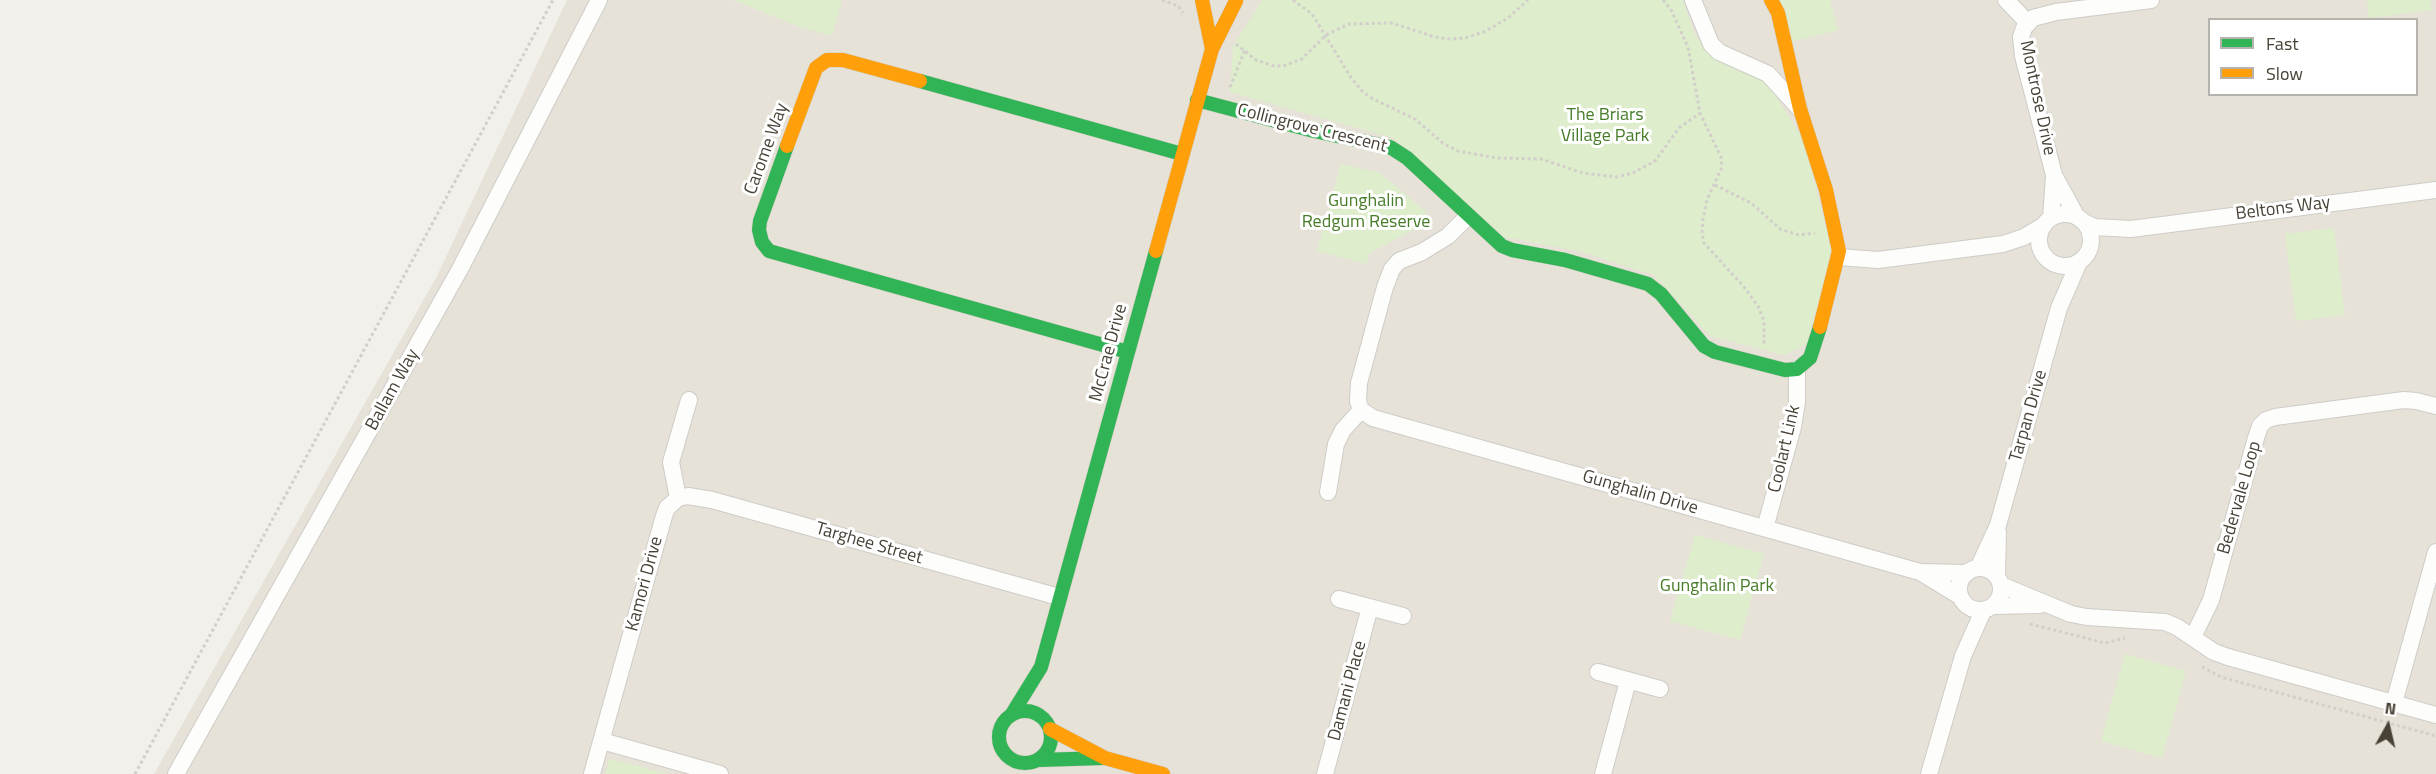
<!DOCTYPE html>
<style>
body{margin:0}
#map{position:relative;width:2436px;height:774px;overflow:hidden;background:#f1f0eb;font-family:"Titillium Web",sans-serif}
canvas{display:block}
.legend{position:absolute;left:2208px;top:18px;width:210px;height:78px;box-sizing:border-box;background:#fff;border:2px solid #b6b3af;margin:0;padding:8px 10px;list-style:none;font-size:18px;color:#484136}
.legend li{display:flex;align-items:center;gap:12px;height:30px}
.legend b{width:30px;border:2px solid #b6b3af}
.north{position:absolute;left:2358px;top:696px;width:60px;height:60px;-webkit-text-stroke:4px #fff;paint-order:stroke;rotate:8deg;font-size:16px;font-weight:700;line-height:24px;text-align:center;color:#484136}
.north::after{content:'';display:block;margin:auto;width:21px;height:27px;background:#484136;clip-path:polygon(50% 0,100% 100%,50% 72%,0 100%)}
</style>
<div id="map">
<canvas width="2436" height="774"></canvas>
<ul class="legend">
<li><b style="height:8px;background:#30b455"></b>Fast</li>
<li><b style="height:8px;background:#ff9f0a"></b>Slow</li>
</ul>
<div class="north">N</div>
</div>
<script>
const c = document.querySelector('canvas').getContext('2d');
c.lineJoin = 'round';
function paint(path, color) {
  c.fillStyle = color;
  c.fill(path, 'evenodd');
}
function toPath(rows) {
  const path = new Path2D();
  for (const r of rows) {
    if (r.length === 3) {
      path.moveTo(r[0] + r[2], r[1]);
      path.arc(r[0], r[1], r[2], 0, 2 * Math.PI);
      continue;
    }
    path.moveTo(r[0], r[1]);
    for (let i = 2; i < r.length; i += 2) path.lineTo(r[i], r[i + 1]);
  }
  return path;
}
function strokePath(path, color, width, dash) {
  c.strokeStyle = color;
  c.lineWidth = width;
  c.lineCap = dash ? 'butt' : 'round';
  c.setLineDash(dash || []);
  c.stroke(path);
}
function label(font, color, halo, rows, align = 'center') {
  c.font = font + ' "Titillium Web",sans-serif';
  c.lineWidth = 6;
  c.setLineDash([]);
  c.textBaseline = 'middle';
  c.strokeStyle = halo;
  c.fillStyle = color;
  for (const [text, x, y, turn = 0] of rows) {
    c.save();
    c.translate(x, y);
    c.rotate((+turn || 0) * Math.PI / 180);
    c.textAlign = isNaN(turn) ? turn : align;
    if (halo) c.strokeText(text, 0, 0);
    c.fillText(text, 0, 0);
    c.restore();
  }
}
const residential = toPath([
 [567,0,2436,0,2436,774,154,774,436,278],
 [2210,20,2416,20,2416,94,2210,94]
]);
const green = toPath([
 [734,0,842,0,832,36,797,26],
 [1262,0,1683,0,1695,35,1714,58,1765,78,1804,141,1832,252,1807,344,1784,355,1710,336,1654,275,1578,251,1505,237,1393,138,1230,92,1233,47],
 [1773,0,1830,0,1838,30,1791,42],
 [2367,0,2430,0,2432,10,2369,18],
 [1341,164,1380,173,1426,212,1424,224,1368,254,1367,264,1317,251],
 [2334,228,2345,315,2296,321,2285,234],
 [1695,535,1764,554,1740,640,1670,621],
 [2125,654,2186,671,2162,758,2101,741],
 [610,759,668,774,605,774]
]);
const path = toPath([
 [1162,0,1178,6,1183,13],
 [1293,0,1312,14,1352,79,1363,92,1373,99,1415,119,1444,144,1458,151,1497,158,1541,159,1583,173,1616,177,1633,173,1655,161,1679,128,1700,113],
 [1663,0,1671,10,1688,47,1700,113,1721,157,1722,167,1707,200,1703,219,1702,233,1704,243,1744,287,1758,306,1764,321,1764,345],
 [1236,44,1256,60,1274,66,1283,66,1302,59,1326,35,1349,24,1392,23,1435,37,1449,39,1465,38,1484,32,1508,18,1528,0],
 [1230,87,1245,50],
 [1715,185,1751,203,1780,229,1799,235,1815,233],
 [2030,624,2105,643,2125,638],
 [2202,667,2221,677,2436,736],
 [135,774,553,0]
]);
const street = toPath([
 [1693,0,1711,44,1719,52,1768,74,1799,108],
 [2006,0,2028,23],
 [2065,240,26],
 [1468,216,1448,236,1422,252,1399,261,1392,269,1385,287,1359,383,1358,401,1361,410,1373,418,1920,572,1961,597],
 [2077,217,2054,175,2023,56,2021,37,2024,28,2033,18,2056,12,2151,0],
 [2051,218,2054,176],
 [2084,222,2094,227,2131,229,2436,190],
 [1839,257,1878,260,2003,244,2024,237,2044,225],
 [1328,492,1336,444,1343,430,1361,410],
 [678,498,688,496,712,500,1059,597],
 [1765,528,1793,427,1797,402,1797,369],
 [1980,589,21],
 [1978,568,1998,525,2059,308,2079,262],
 [1921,572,1967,573],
 [1997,576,1998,532],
 [2001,585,2071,614,2087,617,2165,622,2177,627,2214,652,2228,657,2436,715],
 [1339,599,1403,616],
 [1994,606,2040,605],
 [2193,637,2211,600,2256,438,2260,426,2266,420,2275,417,2404,400,2416,401,2436,406],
 [1598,672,1660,689],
 [2394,703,2436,552],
 [602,741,720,774],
 [176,774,460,269,599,0],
 [592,774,664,516,667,508,678,498,671,462,689,400],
 [1325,774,1370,607],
 [1603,774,1628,681],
 [1929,774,1963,656,1983,611]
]);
const fast = toPath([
 [920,81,1182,154],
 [1197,100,1314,131,1390,147,1407,158,1502,246,1512,250,1565,260,1648,284,1661,294,1704,346,1715,352,1785,370,1797,369,1810,358,1820,327],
 [787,146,760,221,759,230,762,242,769,251,1128,352],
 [1025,737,26],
 [1012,714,1041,667,1156,251],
 [1039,760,1103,758]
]);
const slow = toPath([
 [1202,0,1212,49],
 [1771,0,1778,13,1800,109,1826,190,1839,251,1820,327],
 [787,146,816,68,827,60,843,60,920,81],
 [1156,251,1212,49,1236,1],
 [1050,729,1105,758,1163,774]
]);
const streetNames = [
 ["Montrose Drive",2037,98,78],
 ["Collingrove Crescent",1312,129,14],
 ["Carome Way",767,149,-70],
 ["Beltons Way",2283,209,-7],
 ["McCrae Drive",1109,353,-75],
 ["Ballam Way",393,390,-61],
 ["Tarpan Drive",2029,416,-74],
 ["Coolart Link",1785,449,-77],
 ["Gunghalin Drive",1640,493,16],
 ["Bedervale Loop",2240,498,-74],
 ["Targhee Street",869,544,16],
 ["Kamori Drive",645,584,-75],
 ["Damani Place",1348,691,-75]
];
const parkNames = [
 ["The Briars",1605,116],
 ["Village Park",1605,137],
 ["Gunghalin",1366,202],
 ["Redgum Reserve",1366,223],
 ["Gunghalin Park",1717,587]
];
paint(residential, '#e6e2d8');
paint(green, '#deedcb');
strokePath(street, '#ceccc7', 18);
strokePath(fast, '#d1cdc2', 15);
strokePath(slow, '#d1cdc2', 15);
strokePath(path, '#d2cfcb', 3, [3, 3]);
strokePath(street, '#fdfdfc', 16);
strokePath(fast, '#30b455', 14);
strokePath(slow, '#ff9f0a', 14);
label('18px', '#484136', '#fff', streetNames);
label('18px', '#467c27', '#fff', parkNames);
</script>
